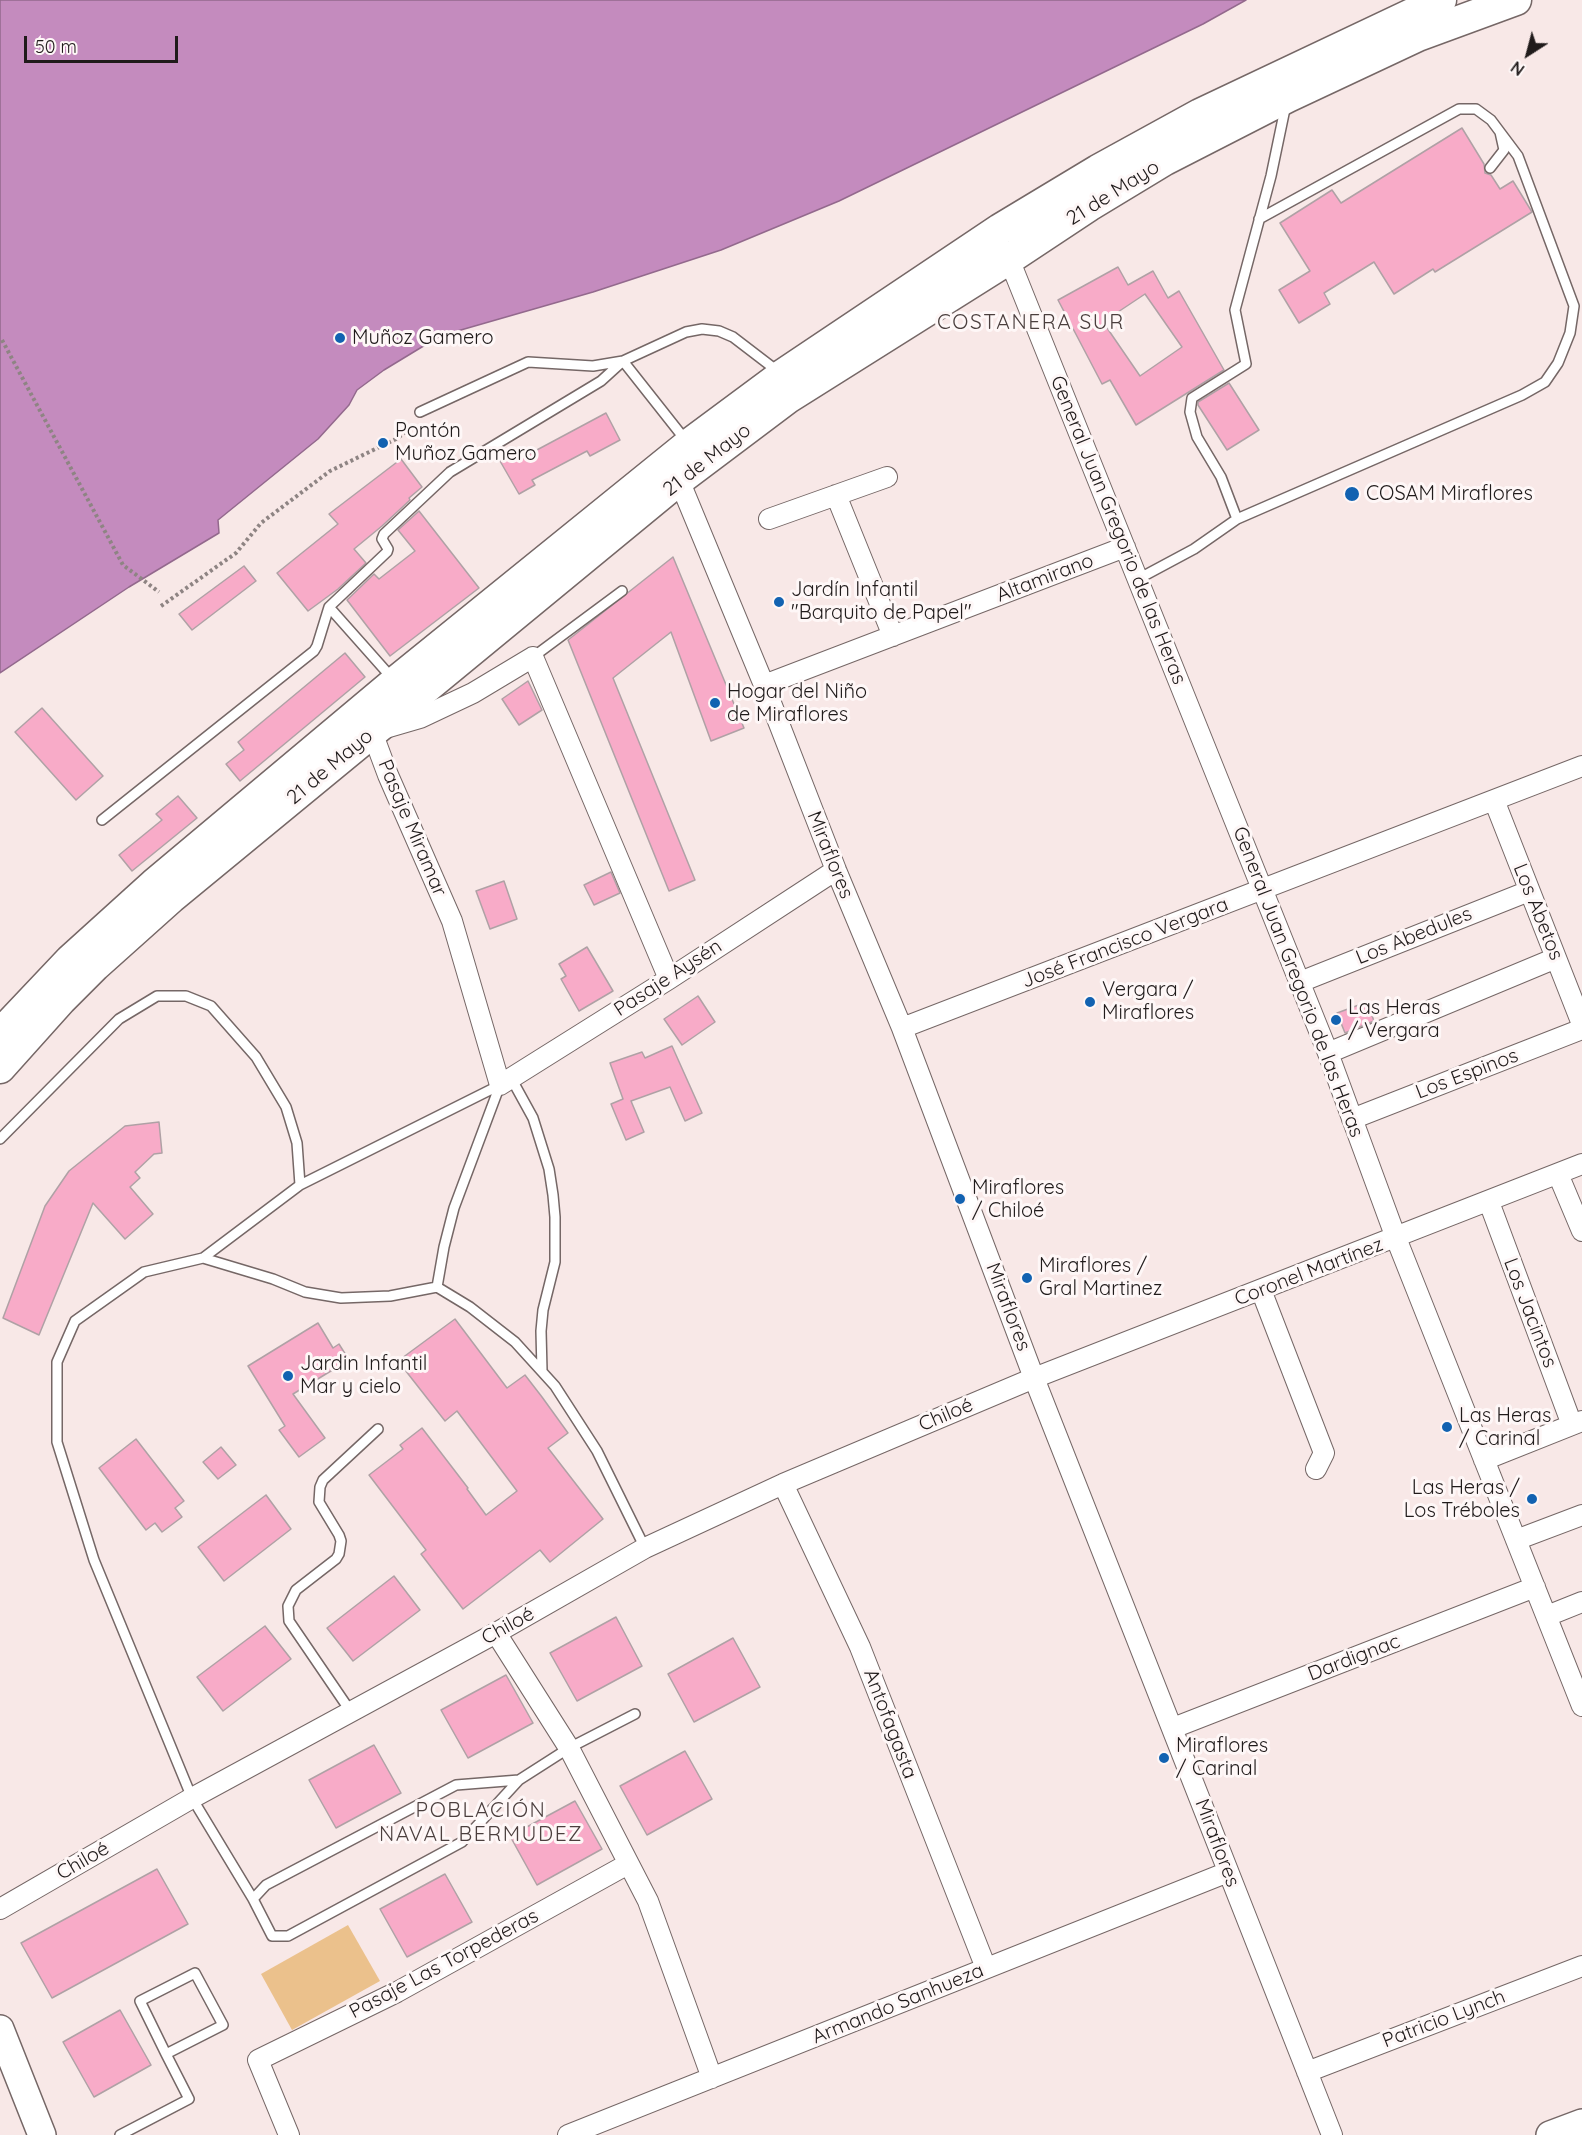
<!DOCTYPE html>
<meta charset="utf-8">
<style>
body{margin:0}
#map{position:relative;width:1582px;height:2135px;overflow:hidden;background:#f8e8e7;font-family:Quicksand,sans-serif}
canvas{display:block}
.north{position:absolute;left:1498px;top:24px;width:60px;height:60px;-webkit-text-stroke:4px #fef7f7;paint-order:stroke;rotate:216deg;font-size:16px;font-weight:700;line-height:24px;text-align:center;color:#201b1b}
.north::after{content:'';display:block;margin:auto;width:21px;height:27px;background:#201b1b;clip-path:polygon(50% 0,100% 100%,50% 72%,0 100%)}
.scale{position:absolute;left:24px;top:36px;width:154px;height:27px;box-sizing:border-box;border:3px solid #201b1b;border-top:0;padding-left:8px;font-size:18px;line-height:21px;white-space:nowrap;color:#201b1b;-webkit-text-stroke:4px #fef7f7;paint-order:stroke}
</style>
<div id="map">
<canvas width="1582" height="2135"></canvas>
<div class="north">N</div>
<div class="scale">50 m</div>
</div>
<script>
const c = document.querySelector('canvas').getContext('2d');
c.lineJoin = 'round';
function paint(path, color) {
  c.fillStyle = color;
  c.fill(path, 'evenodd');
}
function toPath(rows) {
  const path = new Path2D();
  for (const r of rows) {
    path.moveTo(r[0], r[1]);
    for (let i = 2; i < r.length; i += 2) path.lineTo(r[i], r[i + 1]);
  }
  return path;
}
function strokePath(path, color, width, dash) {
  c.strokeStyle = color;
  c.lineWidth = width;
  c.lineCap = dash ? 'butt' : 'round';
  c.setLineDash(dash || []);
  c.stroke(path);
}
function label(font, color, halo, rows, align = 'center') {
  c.font = font + ' Quicksand,sans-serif';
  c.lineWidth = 6;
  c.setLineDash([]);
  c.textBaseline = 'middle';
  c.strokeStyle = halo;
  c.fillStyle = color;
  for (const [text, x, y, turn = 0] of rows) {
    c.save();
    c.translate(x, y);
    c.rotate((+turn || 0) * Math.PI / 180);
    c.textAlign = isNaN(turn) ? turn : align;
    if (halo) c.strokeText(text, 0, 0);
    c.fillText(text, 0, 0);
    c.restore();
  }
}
const green = toPath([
 [348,1925,380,1981,292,2030,261,1974]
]);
const water = toPath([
 [0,0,1246,0,1203,24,839,201,721,250,593,292,440,336,384,370,357,390,349,405,318,439,218,520,219,533,129,587,0,673,0,0]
]);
const building = toPath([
 [1462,128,1484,164,1485,173,1491,175,1500,189,1513,181,1532,212,1435,272,1433,269,1394,294,1374,262,1324,293,1330,304,1299,323,1279,290,1310,271,1280,223,1332,190,1341,203,1462,128],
 [1118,267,1128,285,1153,271,1168,298,1179,291,1224,370,1136,425,1110,380,1102,384,1058,300,1118,267],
 [1145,294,1182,347,1140,376,1103,322,1145,294],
 [1229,383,1259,430,1227,450,1198,405,1198,402,1229,383],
 [606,413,620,440,590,456,587,451,532,480,535,485,519,494,500,461,516,452,520,459,606,413],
 [401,459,422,487,409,498,410,500,382,526,354,549,366,563,338,589,308,611,277,573,338,524,329,514,401,459],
 [419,511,479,588,390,656,347,600,374,574,379,579,415,551,398,530,419,511],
 [673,557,744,728,711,741,671,632,613,678,695,880,669,891,568,640,673,557],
 [244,566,256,581,192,630,179,614,244,566],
 [345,653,365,677,240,781,226,764,244,750,238,742,345,653],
 [528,681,542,710,519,725,502,699,528,681],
 [42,708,103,776,76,800,15,732,42,708],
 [178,796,197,818,132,871,119,855,162,820,156,814,178,796],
 [611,872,620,893,594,905,584,885,611,872],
 [504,881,517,919,490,929,476,891,504,881],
 [587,947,613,991,579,1011,561,979,566,976,559,964,587,947],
 [698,996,715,1022,682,1045,664,1019,698,996],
 [1367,1002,1374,1021,1345,1033,1337,1013,1367,1002],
 [672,1046,702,1113,685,1121,670,1087,631,1101,644,1132,626,1140,611,1104,623,1099,610,1063,642,1052,645,1058,672,1046],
 [159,1122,162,1153,154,1154,135,1172,140,1178,130,1187,153,1214,125,1239,93,1203,39,1335,3,1318,45,1206,69,1171,125,1126,159,1122],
 [455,1319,507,1388,525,1375,542,1397,568,1433,548,1448,603,1519,550,1562,540,1550,463,1609,421,1554,426,1550,369,1475,403,1449,400,1445,422,1428,468,1488,467,1489,486,1515,517,1491,457,1411,445,1421,398,1361,455,1319],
 [318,1323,333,1348,339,1344,349,1360,293,1394,325,1438,299,1457,279,1430,285,1426,248,1366,318,1323],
 [136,1439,184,1501,175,1508,182,1517,162,1532,155,1523,146,1530,99,1468,136,1439],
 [221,1447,236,1465,218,1479,203,1462,221,1447],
 [266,1495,291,1529,224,1581,198,1547,266,1495],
 [394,1576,420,1610,353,1661,327,1628,394,1576],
 [616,1617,642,1666,577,1701,550,1653,616,1617],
 [265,1626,291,1659,223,1711,197,1677,265,1626],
 [733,1638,760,1687,694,1722,668,1674,733,1638],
 [506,1675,533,1723,468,1758,441,1710,506,1675],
 [374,1745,401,1793,336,1828,309,1780,374,1745],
 [685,1751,712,1799,647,1835,620,1786,685,1751],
 [575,1801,602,1849,537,1885,510,1836,575,1801],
 [157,1869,188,1924,52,1998,21,1943,157,1869],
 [445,1874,472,1922,407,1957,380,1909,445,1874],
 [120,2010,151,2065,94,2097,63,2042,120,2010]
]);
const path = toPath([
 [2,340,123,565,159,592],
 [161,606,236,553,261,523,330,471,396,439,415,426]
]);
const lane = toPath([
 [1259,219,1459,109,1476,109,1491,120,1500,132,1504,150,1490,168],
 [420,412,528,362,593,366,623,361,686,332,702,329,719,331,733,337,780,373],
 [1237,519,1522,395,1545,382,1558,363,1570,333,1574,306,1518,156,1500,132],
 [1138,579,1194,549,1237,519,1221,477,1197,437,1190,412,1192,398,1246,364,1235,310,1271,176,1286,104],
 [329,607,392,678],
 [533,657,622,591],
 [102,820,314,651,317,646,329,607,387,552,388,549,382,539,384,534,450,472,601,381,623,361,687,442],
 [511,1078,533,1118,549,1169,553,1195,555,1217,555,1262,543,1310,541,1331,542,1371],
 [0,1139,119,1019,157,996,186,996,211,1006,256,1057,286,1107,297,1143,300,1185],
 [203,1258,273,1279,305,1292,341,1298,390,1296,437,1287,470,1307,515,1342,555,1386,597,1451,645,1548],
 [437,1287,444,1247,454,1208,500,1085],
 [351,1712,289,1621,288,1606,296,1590,336,1559,339,1554,341,1541,339,1535,319,1502,320,1487,323,1480,378,1429],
 [519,1780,462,1842,288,1936,272,1936,253,1899,266,1885,456,1785,519,1780],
 [519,1780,569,1748,635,1714],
 [253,1899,192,1798,94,1560,57,1442,57,1362,75,1321,144,1272,203,1258,300,1185,500,1085],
 [120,2135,189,2099,166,2054,140,2001,195,1973,223,2025,166,2054]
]);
const street = toPath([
 [1009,259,1328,1053,1396,1238,1582,1706],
 [679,480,764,685,836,870,902,1028,1034,1378,1332,2135],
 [836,495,893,636],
 [769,519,887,477],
 [764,685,1125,547],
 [1494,800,1582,1024],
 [669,979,533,657,473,693,420,718,372,732,388,775,452,921,500,1085,669,979,836,870],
 [1300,982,1529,891],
 [902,1028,1582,766],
 [1328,1053,1556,958],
 [1352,1119,1582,1029],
 [1558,1174,1582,1231],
 [1489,1202,1572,1425],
 [1261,1290,1324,1453,1316,1469],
 [1484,1460,1582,1421],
 [783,1484,860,1647,986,1968],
 [1516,1540,1582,1515],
 [1547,1616,1582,1602],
 [496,1633,569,1748,648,1901,712,2078],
 [1173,1728,1535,1587],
 [0,1909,192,1798,496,1633,645,1548,783,1484,1034,1378,1582,1164],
 [1307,2072,1582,1966],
 [289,2135,258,2060,397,1992,628,1864],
 [568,2135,1228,1872]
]);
const secondary = toPath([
 [0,2029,42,2135],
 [1550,2135,1582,2123]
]);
const primary = toPath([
 [0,1034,70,960,154,884,395,682,689,444,782,375,1000,229,1098,170,1200,114,1441,0],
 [0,1068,61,1000,95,966,171,898,679,480,788,398,1009,259,1089,206,1165,160,1288,97,1418,36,1516,0]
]);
const markers = [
 [340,338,6,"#1262b1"],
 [383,443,6,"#1262b1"],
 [1352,494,8,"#1262b1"],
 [779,602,6,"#1262b1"],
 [715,703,6,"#1262b1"],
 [1090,1002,6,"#1262b1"],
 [1336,1020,6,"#1262b1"],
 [960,1199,6,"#1262b1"],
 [1027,1278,6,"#1262b1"],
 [288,1376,6,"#1262b1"],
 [1447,1427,6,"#1262b1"],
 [1532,1499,6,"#1262b1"],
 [1164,1758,6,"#1262b1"]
];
const streetNames = [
 ["21 de Mayo",1113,193,-32],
 ["21 de Mayo",707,460,-38],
 ["General Juan Gregorio de las Heras",1118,530,68],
 ["Altamirano",1045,578,-21],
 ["21 de Mayo",330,767,-40],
 ["Pasaje Miramar",412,828,67],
 ["Miraflores",830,855,68],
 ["Los Abetos",1538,912,68],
 ["Los Abedules",1414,936,-22],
 ["José Francisco Vergara",1125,943,-21],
 ["Pasaje Aysén",668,978,-33],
 ["General Juan Gregorio de las Heras",1298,982,69],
 ["Los Espinos",1467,1074,-21],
 ["Coronel Martínez",1309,1272,-21],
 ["Miraflores",1008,1307,69],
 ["Los Jacintos",1530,1313,69],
 ["Chiloé",946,1415,-23],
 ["Chiloé",508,1626,-29],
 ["Dardignac",1354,1658,-21],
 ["Antofagasta",890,1724,69],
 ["Miraflores",1217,1843,69],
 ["Chiloé",83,1861,-30],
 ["Pasaje Las Torpederas",444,1964,-28],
 ["Armando Sanhueza",898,2004,-22],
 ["Patricio Lynch",1444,2019,-21]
];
const poiNames = [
 ["Muñoz Gamero",352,338],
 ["Pontón",395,431],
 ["Muñoz Gamero",395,454],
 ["COSAM Miraflores",1366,494],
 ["Jardín Infantil",791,590],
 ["\"Barquito de Papel\"",791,613],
 ["Hogar del Niño",727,692],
 ["de Miraflores",727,715],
 ["Vergara /",1102,990],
 ["Miraflores",1102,1013],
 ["Las Heras",1348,1008],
 ["/ Vergara",1348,1031],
 ["Miraflores",972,1188],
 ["/ Chiloé",972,1211],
 ["Miraflores /",1039,1266],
 ["Gral Martinez",1039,1289],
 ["Jardin Infantil",300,1364],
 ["Mar y cielo",300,1387],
 ["Las Heras",1459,1416],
 ["/ Carinal",1459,1439],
 ["Las Heras /",1520,1488,"right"],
 ["Los Tréboles",1520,1511,"right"],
 ["Miraflores",1176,1746],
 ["/ Carinal",1176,1769]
];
const neighbourhoodNames = [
 ["COSTANERA SUR",1031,323],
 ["POBLACIÓN",481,1811],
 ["NAVAL BERMUDEZ",481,1835]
];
paint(green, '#ebc18c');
paint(water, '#c48bbe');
strokePath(water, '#93698d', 1.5);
paint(building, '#f8abc8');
strokePath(building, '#afa1a5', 1.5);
strokePath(lane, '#756766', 12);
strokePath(street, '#756766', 22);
strokePath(secondary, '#756766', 30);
strokePath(primary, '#756766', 33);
strokePath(path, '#8e8483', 4, [3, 3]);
strokePath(lane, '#fff', 9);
strokePath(street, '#fff', 20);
strokePath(secondary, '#fff', 27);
strokePath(primary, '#fff', 30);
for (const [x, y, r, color] of markers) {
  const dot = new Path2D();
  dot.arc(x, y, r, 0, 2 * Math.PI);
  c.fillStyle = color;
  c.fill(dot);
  strokePath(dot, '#fef7f7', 2);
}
label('20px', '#201b1b', '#fef7f7', streetNames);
label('20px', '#201b1b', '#fef7f7', poiNames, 'left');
c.letterSpacing = '1.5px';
label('21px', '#4b3f3e', '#fef7f7', neighbourhoodNames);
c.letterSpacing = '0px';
</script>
